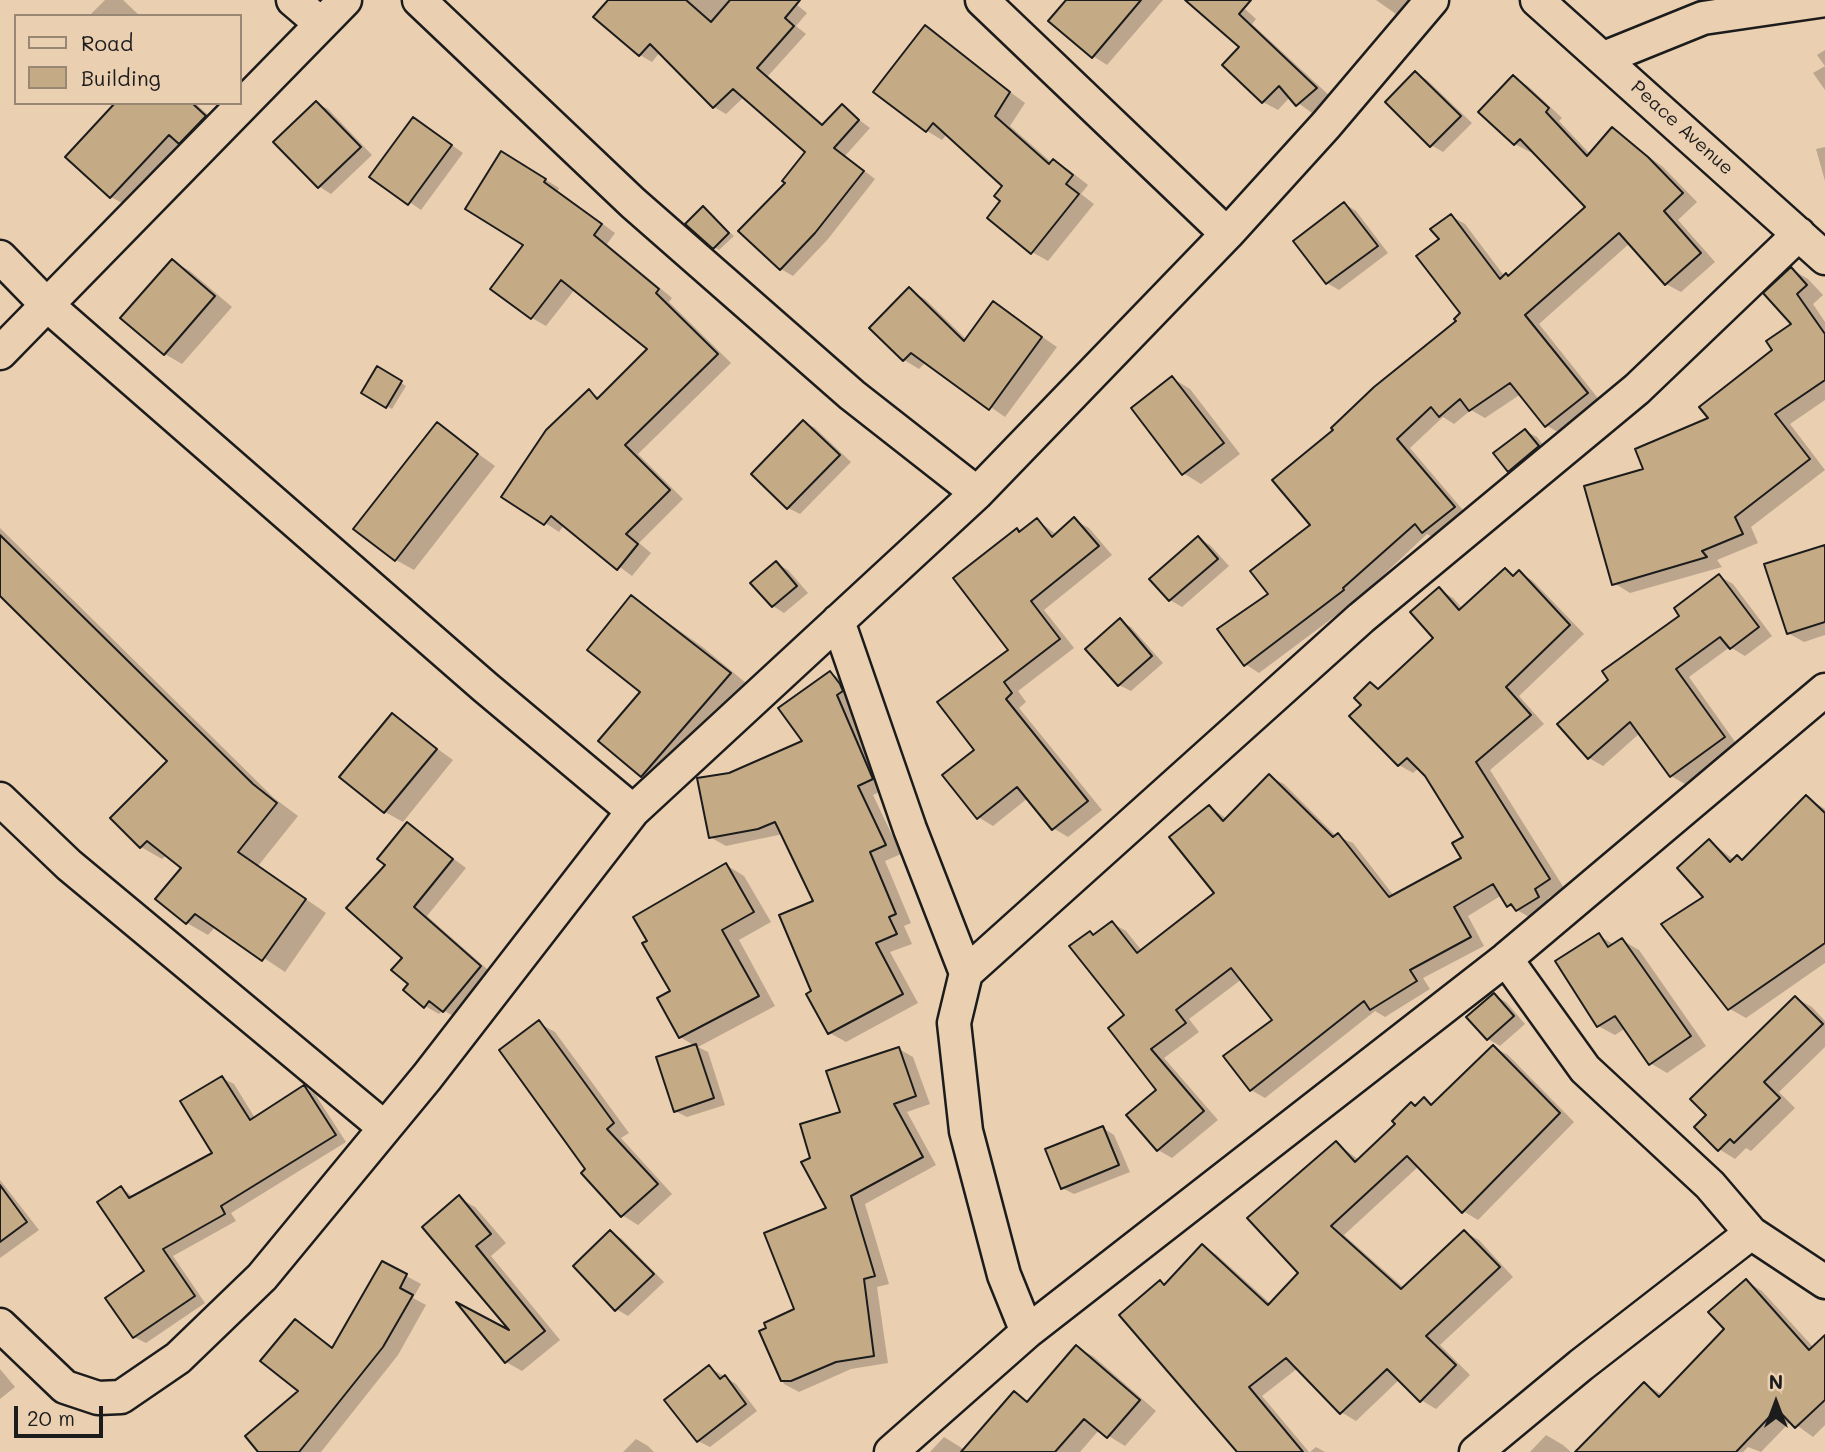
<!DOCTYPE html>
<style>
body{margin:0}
#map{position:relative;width:1825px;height:1452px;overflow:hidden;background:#eacfb1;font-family:Mali,sans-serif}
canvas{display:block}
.legend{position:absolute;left:14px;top:14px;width:228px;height:91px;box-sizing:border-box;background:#eacfb1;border:2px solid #988775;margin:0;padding:9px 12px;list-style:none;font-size:21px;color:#1c1c1c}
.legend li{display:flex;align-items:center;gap:14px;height:35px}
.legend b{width:35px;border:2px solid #988775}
.north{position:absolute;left:1741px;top:1368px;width:70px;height:70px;-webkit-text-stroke:5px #eacfb1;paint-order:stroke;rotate:0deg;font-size:19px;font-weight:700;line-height:28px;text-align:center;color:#1c1c1c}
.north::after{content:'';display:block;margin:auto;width:24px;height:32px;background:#1c1c1c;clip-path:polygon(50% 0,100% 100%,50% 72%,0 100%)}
.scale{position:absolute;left:14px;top:1406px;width:89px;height:32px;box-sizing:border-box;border:4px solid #1c1c1c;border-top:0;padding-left:9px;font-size:21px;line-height:24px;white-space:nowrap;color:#1c1c1c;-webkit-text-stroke:5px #eacfb1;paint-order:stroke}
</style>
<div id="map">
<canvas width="1825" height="1452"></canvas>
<ul class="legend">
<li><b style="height:9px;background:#eacfb1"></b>Road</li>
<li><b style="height:19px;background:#c5ab85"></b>Building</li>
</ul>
<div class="north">N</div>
<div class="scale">20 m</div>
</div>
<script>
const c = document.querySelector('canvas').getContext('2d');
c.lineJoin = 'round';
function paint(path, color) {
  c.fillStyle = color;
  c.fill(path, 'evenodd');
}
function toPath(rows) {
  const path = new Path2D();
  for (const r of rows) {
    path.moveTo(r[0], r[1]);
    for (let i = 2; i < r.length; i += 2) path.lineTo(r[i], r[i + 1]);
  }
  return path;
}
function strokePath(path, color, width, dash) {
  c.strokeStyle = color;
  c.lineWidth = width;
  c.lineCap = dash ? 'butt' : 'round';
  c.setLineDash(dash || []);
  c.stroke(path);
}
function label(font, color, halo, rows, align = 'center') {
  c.font = font + ' Mali,sans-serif';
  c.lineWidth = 6;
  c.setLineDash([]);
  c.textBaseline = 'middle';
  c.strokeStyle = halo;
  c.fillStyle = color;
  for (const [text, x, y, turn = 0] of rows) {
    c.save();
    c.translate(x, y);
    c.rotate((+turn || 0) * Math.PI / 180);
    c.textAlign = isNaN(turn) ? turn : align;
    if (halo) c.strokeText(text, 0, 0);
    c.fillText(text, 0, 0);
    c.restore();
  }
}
const shadow = toPath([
 [105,0,123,0,140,16,89,16],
 [610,0,791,0,807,13,796,26,806,34,768,76,824,125,842,107,870,128,845,156,875,179,828,239,793,276,781,269,787,183,807,152,745,96,726,114,714,107,660,52,652,62,640,55],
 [1068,0,1163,0,1107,65,1093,56],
 [1188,0,1235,0,1256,19,1252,24,1331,97,1312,113,1290,97,1278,110,1263,102,1224,65,1242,47],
 [1376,0,1409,0,1396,14],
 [925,28,1025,103,1010,126,1052,163,1054,161,1069,170,1088,185,1081,194,1094,204,1048,261,1032,252,1003,201,1005,185,947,134,942,140,927,131],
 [1825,50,1825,90,1813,73,1825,66,1817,55],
 [1416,73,1427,80,1472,123,1443,152,1431,145],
 [1514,77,1528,86,1562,118,1559,121,1591,155,1612,130,1663,167,1697,202,1678,220,1715,262,1681,292,1666,284,1630,243,1539,324,1601,402,1561,434,1546,425,1521,394,1485,418,1471,410,1454,424,1443,417,1410,448,1468,516,1438,540,1427,534,1358,599,1259,673,1245,664,1270,595,1312,525,1335,430,1458,321,1463,314,1441,240,1451,216,1465,224,1505,277,1509,277,1588,207,1533,149,1530,152,1515,144,1481,112],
 [117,103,199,103,197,105,220,125,126,205,111,197],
 [316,103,328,109,372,155,331,194,320,187,275,142],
 [425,126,463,153,421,210,372,176],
 [1825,147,1825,181,1816,149],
 [516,161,559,188,558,191,615,233,607,244,672,298,669,302,731,363,638,454,683,499,639,543,651,553,632,576,564,525,559,532,504,496,589,391,600,398,650,349,575,289,546,326,532,318],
 [1345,204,1356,211,1388,253,1339,290,1327,283,1296,241],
 [703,209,734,236,719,250,714,247],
 [172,261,190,271,232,307,182,364,165,354],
 [1791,269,1808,279,1823,295,1813,304,1825,322,1825,400,1790,424,1825,470,1751,527,1758,543,1717,560,1722,567,1630,593,1614,583,1646,470,1711,419,1774,350,1793,324],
 [909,290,925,299,967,340,994,304,1057,347,1005,417,926,362,919,369,904,360],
 [377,368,406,386,392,409,363,392],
 [1172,378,1190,389,1240,454,1201,484,1183,473],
 [804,422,815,428,851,462,800,514,788,508],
 [437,424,495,466,414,570,396,560],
 [1525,431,1537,437,1550,454,1521,477,1509,471],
 [1037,520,1057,535,1074,520,1089,528,1112,555,1044,610,1074,648,1018,691,1026,702,1019,708,1102,810,1068,837,1053,828,1028,798,993,826,978,817,976,751,1011,650,1017,531,1021,533],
 [0,528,274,798,298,816,258,866,326,913,285,972,216,926,208,935,187,923,183,868,167,855,162,859,141,847,169,761,0,594],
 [1198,538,1210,545,1229,566,1182,607,1170,600,1151,579],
 [1825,547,1825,635,1804,642,1788,633],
 [776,563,788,570,808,593,784,613,773,606],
 [1505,570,1515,576,1519,572,1533,581,1584,634,1519,696,1544,724,1490,770,1564,888,1548,898,1552,905,1531,918,1508,905,1502,895,1468,916,1484,946,1423,978,1430,989,1385,1017,1375,1011,1265,1098,1251,1090,1274,1020,1242,979,1189,1019,1199,1032,1164,1058,1218,1120,1172,1158,1158,1150,1158,1090,1090,933,1095,936,1112,923,1126,931,1142,951,1216,893,1210,807,1227,819,1269,776,1284,784,1336,836,1353,843,1394,896,1464,858,1465,837,1426,775,1419,768,1413,773,1399,765,1351,716,1363,705,1371,684,1380,689,1435,638,1439,589,1453,598,1463,609],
 [1719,576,1733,584,1772,636,1745,656,1730,647,1689,677,1738,746,1685,784,1671,776,1640,733,1603,766,1589,758,1682,616],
 [632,597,704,648,746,683,658,785,642,775,643,691],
 [1120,621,1131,627,1163,663,1131,691,1119,685],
 [830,673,846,682,888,788,873,795,901,854,885,861,911,923,904,926,912,944,890,952,918,1003,846,1042,830,1033,813,992,815,902,783,834,726,846,710,837,730,774,805,742],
 [392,716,453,760,403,822,385,812],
 [1806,797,1825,809,1825,963,1746,1018,1730,1009,1706,897,1710,841,1734,860,1737,857,1744,861],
 [407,824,466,868,427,916,495,976,458,1019,443,1010,439,1014,425,1006,411,983,388,865],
 [726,865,744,876,771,922,739,940,775,1006,698,1047,708,1052,725,1105,687,1117,675,1111,695,1046,680,1037,672,992],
 [1599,936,1615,945,1622,940,1639,950,1706,1046,1667,1073,1650,1063,1626,1028,1615,1035,1598,1026],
 [1494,995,1506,1002,1525,1024,1500,1046,1488,1039],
 [1796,998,1812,1007,1825,1021,1825,1047,1779,1092,1795,1108,1751,1151,1746,1148,1735,1159,1719,1149,1709,1115],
 [539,1023,555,1032,629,1133,621,1138,672,1194,638,1225,622,1215,588,1170],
 [1493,1047,1508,1055,1574,1122,1478,1220,1463,1211,1419,1166,1344,1235,1404,1288,1464,1232,1479,1240,1513,1277,1440,1345,1470,1375,1436,1409,1421,1400,1400,1379,1356,1421,1341,1412,1298,1368,1262,1396,1309,1452,1239,1452,1161,1283,1166,1286,1202,1246,1217,1255,1271,1304,1300,1273,1336,1143,1359,1160,1424,1100,1433,1105],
 [899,1049,913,1057,930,1104,907,1112,936,1165,865,1204,889,1284,877,1287,888,1363,851,1369,799,1392,784,1384,761,1332,797,1310,829,1209,812,1159,842,1114],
 [222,1078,234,1084,255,1118,304,1087,315,1094,346,1142,231,1213,236,1221,173,1256,205,1303,146,1343,134,1337,147,1272,121,1188,134,1197,214,1154],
 [1103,1128,1114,1135,1130,1172,1074,1194,1062,1188],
 [0,1180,39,1230,0,1258],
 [459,1198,475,1207,506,1243,491,1256,560,1340,522,1371,506,1362,516,1336,424,1227],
 [611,1232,622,1239,664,1282,628,1316,616,1309],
 [383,1263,421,1284,413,1298,426,1305,398,1355,321,1452,261,1452,301,1391,295,1321,334,1348],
 [1746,1281,1762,1291,1814,1348,1825,1342,1825,1425,1813,1437,1791,1421,1761,1452,1748,1447,1743,1452,1577,1452,1645,1384,1663,1395,1726,1329],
 [1076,1347,1093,1356,1156,1411,1125,1446,1099,1430,1080,1452,930,1452,944,1437,965,1450,1014,1393,1029,1402],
 [709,1367,736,1384,757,1411,710,1447,698,1441],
 [0,1369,15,1387,0,1399],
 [1546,1435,1563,1445,1571,1452,1530,1452],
 [636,1439,648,1446,654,1452,623,1452],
 [1316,1447,1325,1452,1310,1452]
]);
const building = toPath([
 [608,0,686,0,711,22,730,0,800,0,785,18,794,26,757,68,822,125,842,104,859,120,834,148,864,171,815,233,780,270,738,231,785,183,782,181,805,152,733,89,713,108,650,44,639,56,593,17,608,0],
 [1066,0,1141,0,1092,58,1048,21,1066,0],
 [1185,0,1251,0,1239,14,1317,88,1296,106,1279,86,1262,103,1222,65,1239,47,1185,0],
 [925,25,1010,92,995,116,1049,164,1053,159,1073,175,1066,184,1079,194,1031,254,987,218,1000,201,994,196,1002,186,933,123,926,132,873,92,925,25],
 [1415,71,1461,116,1430,147,1385,102,1415,71],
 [1513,75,1549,108,1546,112,1587,156,1612,127,1648,157,1683,193,1664,211,1701,253,1665,285,1619,233,1525,315,1588,393,1545,427,1510,383,1469,411,1460,399,1439,417,1431,407,1397,439,1455,507,1422,533,1415,524,1343,588,1344,590,1244,666,1217,629,1268,594,1250,571,1310,525,1272,480,1333,430,1331,428,1374,387,1456,321,1454,319,1460,313,1416,256,1439,239,1430,229,1451,214,1500,279,1506,273,1508,276,1585,207,1520,139,1514,145,1478,112,1513,75],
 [316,101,361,147,318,188,273,142,316,101],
 [115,103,192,103,206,116,179,144,169,135,110,198,65,157,115,103],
 [413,117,452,145,408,205,369,177,413,117],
 [501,151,546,179,544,182,602,224,594,235,659,289,656,293,718,354,625,445,670,490,626,534,638,544,617,570,551,516,544,525,501,497,546,430,589,389,597,399,647,349,561,280,531,319,490,289,523,245,465,209,501,151],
 [1344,202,1378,246,1326,284,1293,241,1344,202],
 [703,206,729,233,713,249,685,224,703,206],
 [172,259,215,296,164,355,120,318,172,259],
 [1791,267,1807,285,1797,294,1825,334,1825,380,1775,414,1810,459,1735,517,1743,534,1702,551,1707,557,1612,585,1584,486,1643,469,1635,449,1708,418,1699,407,1772,350,1766,341,1791,324,1763,293,1791,267],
 [909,287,964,341,993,301,1042,337,989,410,911,353,903,361,869,328,909,287],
 [377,366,402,381,386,408,361,393,377,366],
 [1172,376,1224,443,1182,475,1131,408,1172,376],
 [803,420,840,455,787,509,751,474,803,420],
 [437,422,478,454,395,561,353,529,437,422],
 [1525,429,1539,446,1508,472,1493,453,1525,429],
 [1074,517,1099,546,1031,601,1060,639,1004,682,1012,693,1006,699,1088,801,1052,830,1017,787,977,819,942,775,974,750,937,702,1008,650,953,578,1017,528,1019,532,1037,518,1052,537,1074,517],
 [0,535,253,784,277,803,238,852,306,899,262,961,195,914,186,924,155,899,181,868,147,841,140,848,110,818,167,761,0,596,0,535],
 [1198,536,1218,559,1169,601,1149,579,1198,536],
 [1825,545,1825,622,1787,634,1764,564,1825,545],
 [776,561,797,586,772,607,750,583,776,561],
 [1505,568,1513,576,1519,570,1570,625,1506,687,1531,715,1476,762,1550,879,1535,889,1539,897,1516,911,1511,904,1507,907,1493,884,1454,907,1471,937,1410,970,1417,981,1370,1010,1364,1001,1250,1091,1223,1056,1272,1020,1231,968,1176,1010,1186,1023,1151,1049,1204,1111,1157,1151,1126,1115,1156,1090,1108,1028,1124,1015,1069,946,1090,931,1093,935,1112,921,1137,953,1214,893,1169,837,1209,805,1223,821,1269,774,1333,837,1338,833,1389,897,1461,858,1452,843,1463,837,1425,776,1407,758,1398,766,1349,716,1361,705,1354,698,1370,682,1378,689,1433,638,1410,612,1439,587,1459,610,1505,568],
 [1719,574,1759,627,1730,649,1720,637,1676,669,1725,737,1670,777,1630,722,1588,759,1557,724,1608,680,1602,671,1679,616,1674,608,1719,574],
 [631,595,731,673,641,777,598,741,640,692,587,650,631,595],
 [1120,618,1152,656,1118,686,1085,649,1120,618],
 [830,671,840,684,843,691,837,695,873,779,858,786,886,845,870,852,896,914,889,917,897,934,876,943,903,994,828,1034,806,994,811,991,779,915,813,901,775,822,758,829,709,838,697,778,729,773,802,741,778,708,830,671],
 [392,713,437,749,384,813,339,777,392,713],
 [1806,795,1825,813,1825,943,1728,1010,1661,924,1703,897,1677,868,1709,839,1730,862,1737,855,1742,860,1806,795],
 [407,822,453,859,414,907,481,966,443,1012,429,1001,424,1008,403,990,408,984,391,970,402,958,346,908,385,865,377,859,407,822],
 [726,863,754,912,722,930,759,996,679,1038,657,998,670,991,642,943,647,941,633,917,726,863],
 [1599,933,1608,947,1622,938,1691,1036,1649,1065,1615,1016,1597,1027,1555,961,1599,933],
 [1494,993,1514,1016,1487,1040,1466,1017,1494,993],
 [1795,996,1823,1024,1764,1082,1780,1098,1734,1143,1730,1139,1718,1151,1694,1127,1706,1115,1690,1099,1795,996],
 [539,1020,614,1123,607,1129,658,1184,621,1217,581,1173,585,1169,499,1050,539,1020],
 [696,1044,714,1098,674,1112,656,1057,696,1044],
 [1493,1045,1560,1113,1462,1213,1407,1156,1331,1226,1401,1289,1464,1230,1500,1267,1426,1336,1456,1365,1420,1402,1387,1369,1340,1414,1286,1358,1249,1387,1303,1452,1237,1452,1119,1315,1160,1280,1164,1285,1202,1244,1268,1305,1298,1273,1247,1218,1336,1141,1355,1162,1395,1124,1392,1121,1411,1102,1415,1106,1424,1097,1431,1105,1493,1045],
 [899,1047,916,1096,894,1104,923,1157,851,1196,875,1276,864,1279,874,1356,836,1362,791,1381,781,1381,759,1331,766,1328,764,1323,794,1309,764,1233,826,1208,801,1162,810,1158,800,1124,840,1112,826,1071,899,1047],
 [222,1076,250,1120,304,1085,336,1135,221,1206,225,1214,163,1249,195,1296,133,1338,105,1298,144,1271,97,1202,121,1186,129,1198,212,1153,180,1101,222,1076],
 [1103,1126,1119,1165,1061,1189,1045,1149,1103,1126],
 [0,1185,27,1222,0,1242,0,1185],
 [459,1195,491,1234,476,1246,545,1331,505,1363,456,1302,509,1330,422,1227,459,1195],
 [610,1230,654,1274,615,1311,573,1266,610,1230],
 [382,1261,407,1274,400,1288,413,1295,383,1347,299,1452,258,1452,245,1436,298,1391,260,1361,295,1319,332,1348,382,1261],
 [1746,1279,1809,1350,1825,1335,1825,1400,1795,1428,1777,1409,1736,1452,1575,1452,1644,1382,1659,1397,1724,1329,1708,1312,1746,1279],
 [1076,1345,1140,1400,1107,1438,1084,1419,1055,1452,961,1452,1014,1391,1027,1402,1076,1345],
 [709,1365,720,1379,725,1375,746,1404,697,1442,664,1400,709,1365]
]);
const street = toPath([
 [293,0,320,23],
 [419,0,633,203,852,395,977,493],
 [982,0,1227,234],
 [1537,0,1825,258],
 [1604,58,1703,18,1825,0],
 [0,257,46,304,485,687,633,811],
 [0,353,345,0],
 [838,621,910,829,966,973,954,1023,966,1131,1004,1275,1027,1332],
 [0,799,69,865,385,1128],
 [1506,959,1585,1069,1710,1185,1751,1233,1825,1282],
 [966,973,1361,618,1637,389,1799,234],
 [0,1325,65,1387,98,1398,121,1397,178,1358,262,1277,427,1077,633,811,977,493,1227,234,1326,125,1432,0],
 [891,1452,1027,1332,1506,959,1825,690],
 [1476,1452,1581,1365,1751,1233]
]);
const streetNames = [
 ["Peace Avenue",1682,128,42]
];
paint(shadow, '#0003');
paint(building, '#c5ab85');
strokePath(building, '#1c1c1c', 2);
strokePath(street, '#1c1c1c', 37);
strokePath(street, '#eacfb1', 32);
label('19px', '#1c1c1c', '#eacfb1', streetNames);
</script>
